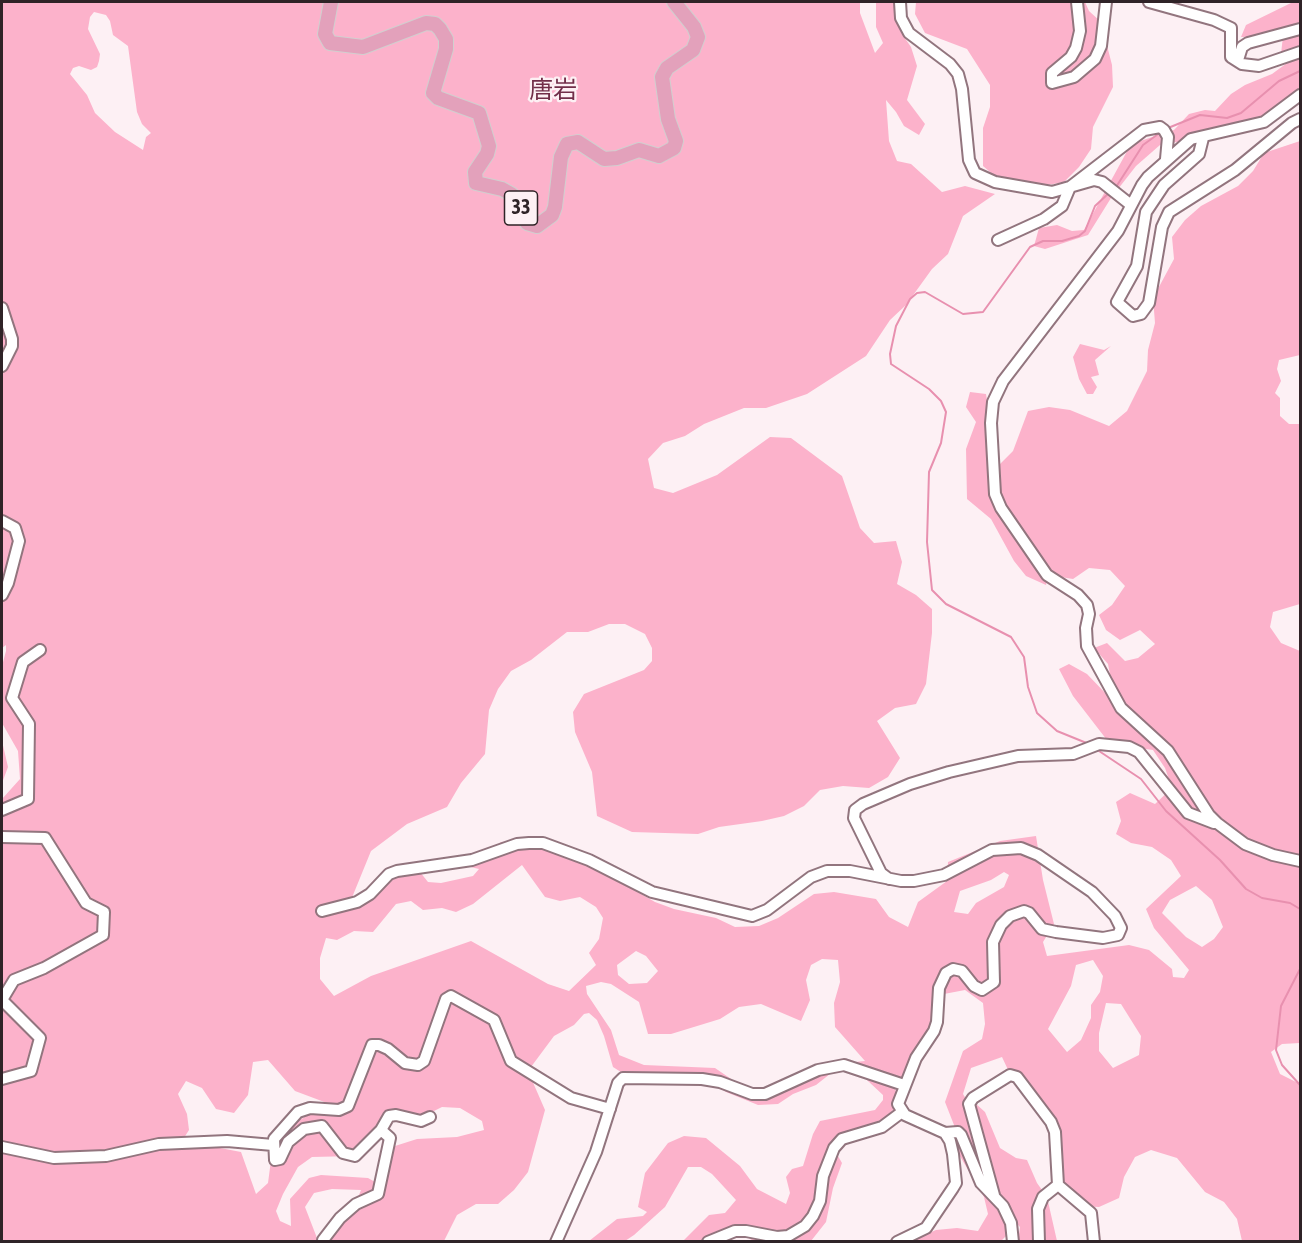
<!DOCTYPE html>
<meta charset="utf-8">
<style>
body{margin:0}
#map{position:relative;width:1302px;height:1243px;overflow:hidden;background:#fdf0f4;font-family:"Asap Condensed",sans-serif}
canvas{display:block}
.frame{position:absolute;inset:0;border:3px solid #2f2327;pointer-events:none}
</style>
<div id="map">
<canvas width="1302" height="1243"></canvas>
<div class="frame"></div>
</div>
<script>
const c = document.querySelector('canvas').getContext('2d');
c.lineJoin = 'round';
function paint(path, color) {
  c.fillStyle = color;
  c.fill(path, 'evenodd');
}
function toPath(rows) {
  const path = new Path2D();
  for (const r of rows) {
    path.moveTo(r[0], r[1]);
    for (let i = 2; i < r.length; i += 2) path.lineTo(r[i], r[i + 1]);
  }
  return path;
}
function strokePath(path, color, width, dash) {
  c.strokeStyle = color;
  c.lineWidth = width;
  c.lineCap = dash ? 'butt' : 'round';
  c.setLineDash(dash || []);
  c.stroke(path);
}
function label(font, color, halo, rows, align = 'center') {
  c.font = font + ' "Asap Condensed","Noto Sans JP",sans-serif';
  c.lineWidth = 4.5;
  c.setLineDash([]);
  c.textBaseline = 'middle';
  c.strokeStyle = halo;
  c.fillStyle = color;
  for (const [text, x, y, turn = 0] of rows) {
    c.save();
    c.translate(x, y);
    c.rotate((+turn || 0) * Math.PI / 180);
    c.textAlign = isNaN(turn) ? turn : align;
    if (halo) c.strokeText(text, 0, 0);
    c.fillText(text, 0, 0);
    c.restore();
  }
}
const green = toPath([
 [2,2,860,2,860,13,875,53,883,43,876,27,876,2,897,2,896,10,902,34,911,47,917,66,907,100,925,124,919,135,904,126,896,112,886,100,889,141,897,161,911,164,942,192,965,186,995,194,963,216,948,254,932,269,906,305,890,320,866,356,807,394,766,408,744,408,704,424,685,436,663,443,648,459,654,488,673,493,717,475,770,437,791,438,842,476,860,528,874,543,896,541,902,562,897,584,916,595,932,609,932,633,926,684,916,704,895,708,877,721,900,758,888,777,869,788,843,786,820,790,804,806,784,816,762,821,719,827,698,834,632,832,597,816,592,772,575,732,573,712,584,694,644,670,652,661,652,648,645,634,625,624,609,624,588,632,567,632,531,660,511,671,498,689,489,710,485,754,461,783,447,807,407,824,371,851,351,900,363,899,384,878,420,872,428,882,441,883,473,876,479,869,458,864,482,858,501,842,523,840,545,844,598,869,655,902,674,909,716,918,735,927,759,926,778,918,814,894,834,892,876,899,889,917,908,927,918,902,947,881,948,862,1000,841,1036,836,1043,880,1054,924,1043,942,1047,956,1129,945,1149,950,1172,969,1173,977,1184,978,1189,970,1154,928,1146,909,1181,876,1171,860,1152,847,1131,843,1116,834,1121,821,1116,802,1130,793,1155,804,1172,788,1165,768,1153,750,1110,744,1073,696,1059,669,1069,664,1087,674,1110,698,1111,680,1108,664,1094,648,1107,643,1125,661,1138,658,1155,644,1140,630,1120,640,1106,630,1099,615,1112,605,1125,586,1110,570,1089,568,1073,579,1048,575,1046,585,1026,576,1014,561,991,519,967,499,966,449,976,422,966,407,970,392,986,394,998,466,1013,451,1028,411,1049,407,1070,410,1109,426,1127,411,1147,371,1148,350,1155,323,1153,298,1174,259,1172,237,1185,220,1201,206,1238,186,1253,171,1264,153,1300,141,1300,355,1279,360,1277,369,1281,381,1275,393,1280,398,1280,416,1289,424,1300,424,1300,604,1273,612,1270,627,1281,643,1300,651,1300,1043,1282,1044,1271,1052,1280,1074,1300,1084,1300,1241,1242,1241,1237,1219,1224,1202,1205,1192,1177,1158,1151,1150,1135,1157,1124,1177,1119,1198,1099,1207,1076,1206,1060,1194,1056,1173,1058,1129,1010,1074,1002,1057,971,1068,963,1094,971,1107,975,1103,985,1112,1000,1148,1016,1158,1027,1160,1037,1183,1047,1197,1057,1241,1018,1241,1020,1227,1007,1213,1007,1235,1001,1241,911,1241,936,1230,957,1228,978,1231,988,1214,984,1197,954,1146,954,1125,945,1102,963,1051,982,1039,985,1024,983,1003,965,990,944,994,938,1014,909,1072,894,1086,900,1103,883,1120,831,1144,842,1163,833,1188,826,1222,811,1241,753,1241,746,1236,730,1234,707,1241,683,1241,709,1215,725,1213,736,1200,712,1174,701,1167,688,1167,665,1207,634,1235,625,1241,589,1241,617,1219,643,1216,647,1212,638,1207,645,1173,668,1143,684,1136,706,1138,740,1166,757,1189,786,1204,790,1193,786,1177,792,1169,803,1166,813,1134,820,1121,875,1110,883,1100,883,1095,854,1068,835,1070,816,1085,793,1094,778,1104,758,1105,726,1092,705,1079,624,1074,613,1067,604,1036,597,1020,589,1013,584,1014,574,1025,554,1036,528,1071,545,1110,528,1172,514,1190,498,1204,476,1204,457,1215,444,1241,2,1241,2,799,20,779,18,751,2,723,2,666,6,651,6,645,2,648],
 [94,12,106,15,110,21,113,35,128,46,137,112,142,124,151,133,146,137,143,150,115,132,95,113,87,95,70,74,73,68,79,66,91,70,97,67,99,61,100,54,88,29,90,17],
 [522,865,545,897,560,901,580,897,596,907,603,918,599,939,589,953,596,965,569,991,548,984,471,941,371,976,334,996,320,979,320,958,326,938,337,940,354,931,373,932,396,904,411,901,423,910,442,908,456,912,473,904],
 [1004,872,1009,875,1004,887,976,903,968,914,954,912,960,891,991,880],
 [1196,886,1212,900,1223,927,1214,939,1202,947,1186,937,1162,913,1170,900],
 [636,951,646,956,658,971,647,983,629,984,618,975,617,965],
 [822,959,838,960,840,982,834,1003,835,1027,865,1061,835,1064,778,1091,758,1090,737,1083,715,1068,644,1065,619,1055,611,1030,587,994,586,986,601,982,611,984,639,1002,648,1034,671,1034,720,1019,739,1007,761,1004,801,1021,810,1000,806,980,811,965],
 [1093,960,1103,976,1100,992,1091,1005,1091,1018,1081,1040,1067,1052,1048,1029,1071,986,1076,965],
 [1106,1003,1121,1004,1141,1036,1139,1055,1113,1068,1099,1051,1099,1033],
 [268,1060,295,1091,327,1103,295,1123,273,1145,268,1183,256,1194,241,1152,215,1147,183,1149,182,1141,189,1130,187,1114,178,1094,186,1081,202,1088,216,1109,234,1113,248,1095,253,1062],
 [442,1107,460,1108,482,1121,484,1130,457,1137,417,1139,395,1146,382,1186,368,1178,321,1175,309,1178,290,1199,291,1226,280,1221,276,1211,283,1194,298,1167,312,1157,355,1156,382,1123,406,1112,424,1116],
 [332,1189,361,1190,359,1195,317,1238,305,1207,314,1193],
 [916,2,1085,2,1089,11,1101,22,1112,65,1113,87,1093,127,1091,149,1079,167,1064,182,1042,186,997,178,983,166,983,128,990,107,990,85,967,49,925,33,915,14],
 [1293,2,1300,2,1300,93,1254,128,1160,145,1136,166,1111,198,1088,235,1045,249,1034,246,1039,228,1057,225,1072,231,1084,230,1131,144,1174,130,1189,114,1205,110,1215,111,1231,94,1245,85,1272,74,1287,63,1281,54,1283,36,1241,37,1246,25],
 [1080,344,1104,350,1111,346,1095,360,1099,375,1091,377,1097,387,1093,394,1087,394,1079,379,1073,357],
 [2,741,8,767,2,783]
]);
const stream = toPath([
 [1168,128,1200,115,1227,118,1241,113,1279,81,1300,71],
 [1116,187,1143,145,1161,132],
 [1089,744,1057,731,1037,713,1028,687,1024,657,1011,637,946,604,932,590,927,542,929,472,941,443,946,412,941,401,929,389,891,364,890,354,896,326,910,299,917,293,925,292,963,314,983,312,1030,247,1043,241,1062,241,1079,236,1085,231,1095,206,1109,193],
 [1096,749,1141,779,1166,811,1220,860,1246,889,1262,898,1290,903,1300,909],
 [1300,969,1281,1006,1276,1050,1282,1065,1300,1085]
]);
const minor = toPath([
 [900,2,901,18,909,33,950,64,958,74,962,89,969,160,975,173,995,182,1052,192,1094,180,1102,182,1131,205],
 [1077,2,1080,31,1076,48,1071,57,1052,73,1052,83,1074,77,1095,59,1101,46,1106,2],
 [1149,2,1214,20,1231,28,1231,57,1242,64,1259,66,1300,52],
 [1238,60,1242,47,1248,43,1300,29],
 [1300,95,1264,122,1191,139,1148,177,1142,185,1118,231,1003,381,993,402,991,423,995,494,1001,508,1047,575,1078,595,1087,605,1089,614,1086,628,1087,646,1121,708,1168,751,1209,815,1217,823,1245,844,1273,855,1300,861],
 [1203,138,1199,154,1164,185,1146,212,1137,266,1117,302,1133,316,1141,314,1149,303,1162,227,1169,212,1235,170,1292,123,1300,119],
 [998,240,1044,219,1062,206,1070,187,1144,130,1160,127,1164,130,1168,137,1166,159],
 [2,308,12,339,12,346,2,366],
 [2,521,15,528,19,541,8,583,2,595],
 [2,810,28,799,29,724,12,698,23,662,40,650],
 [2,837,45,838,86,903,104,912,103,935,44,968,14,980,2,1000,40,1038,31,1071,2,1079],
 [889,879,881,873,854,818,855,810,863,804,910,784,949,772,1018,756,1073,754,1099,744,1129,747,1139,752,1188,813,1214,823],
 [322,911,357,902,370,894,389,874,397,871,472,860,517,844,529,843,543,843,589,860,652,892,752,916,767,910,811,877,827,871,850,871,901,881,914,881,944,875,992,850,1021,848,1038,855,1092,892,1115,916,1121,928,1118,935,1103,938,1056,932,1042,929,1029,913,1024,911,1010,916,1001,925,993,942,994,982,982,990,974,986,962,971,953,969,946,973,939,988,937,1022,934,1031,916,1058,898,1104,905,1115,945,1133,958,1132,961,1135,981,1183,1003,1206,1011,1223,1013,1242],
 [381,1130,389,1116,396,1115,421,1121,430,1117],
 [2,1147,54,1158,106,1156,159,1144,227,1141,273,1145],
 [994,1195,969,1104,973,1098,1010,1075,1017,1077,1051,1122,1055,1132,1058,1185,1091,1213,1094,1242],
 [323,1240,340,1218,356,1204,378,1194,390,1138,381,1130,355,1156,343,1153,322,1126,304,1129,288,1142,280,1159,275,1160,274,1139,298,1112,310,1108,339,1110,348,1106,372,1045,379,1045,388,1049,405,1063,418,1065,424,1061,446,999,451,996,494,1020,511,1061,571,1098,610,1109],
 [556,1242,596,1152,618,1083,623,1078,702,1079,720,1082,752,1094,765,1094,818,1070,844,1065,904,1085],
 [708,1242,735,1231,746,1231,777,1237,788,1236,805,1226,813,1216,820,1201,823,1176,834,1148,842,1139,882,1127,902,1112],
 [897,1242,926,1228,953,1188,956,1183,953,1154,950,1141,945,1133],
 [1039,1242,1038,1209,1043,1197,1058,1185]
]);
const major = toPath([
 [331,2,325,34,330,43,363,47,426,23,435,24,440,29,446,39,446,49,433,93,438,98,479,113,489,146,487,154,475,172,476,183,502,189,511,194,517,200,527,223,537,226,552,215,555,207,561,157,567,144,578,142,604,159,617,158,639,150,659,156,674,148,676,141,668,119,662,77,667,68,693,50,698,37,694,27,674,2]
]);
const shields = [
 [521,208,33]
];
const shieldNames = [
 ["33",521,208]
];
const quarterNames = [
 ["唐岩",553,90]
];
paint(green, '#fcb2cb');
strokePath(stream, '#e890af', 2);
strokePath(minor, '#92757e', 14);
strokePath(major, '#d1cfcf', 16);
strokePath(minor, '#fff', 10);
strokePath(major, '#e3a1bb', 14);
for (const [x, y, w] of shields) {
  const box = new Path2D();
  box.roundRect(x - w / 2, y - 17, w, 34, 4.5);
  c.fillStyle = '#fdf0f4';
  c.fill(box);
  strokePath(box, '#2f2327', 1.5);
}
label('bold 20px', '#2f2327', null, shieldNames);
label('24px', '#722e49', '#fdf0f4', quarterNames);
</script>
